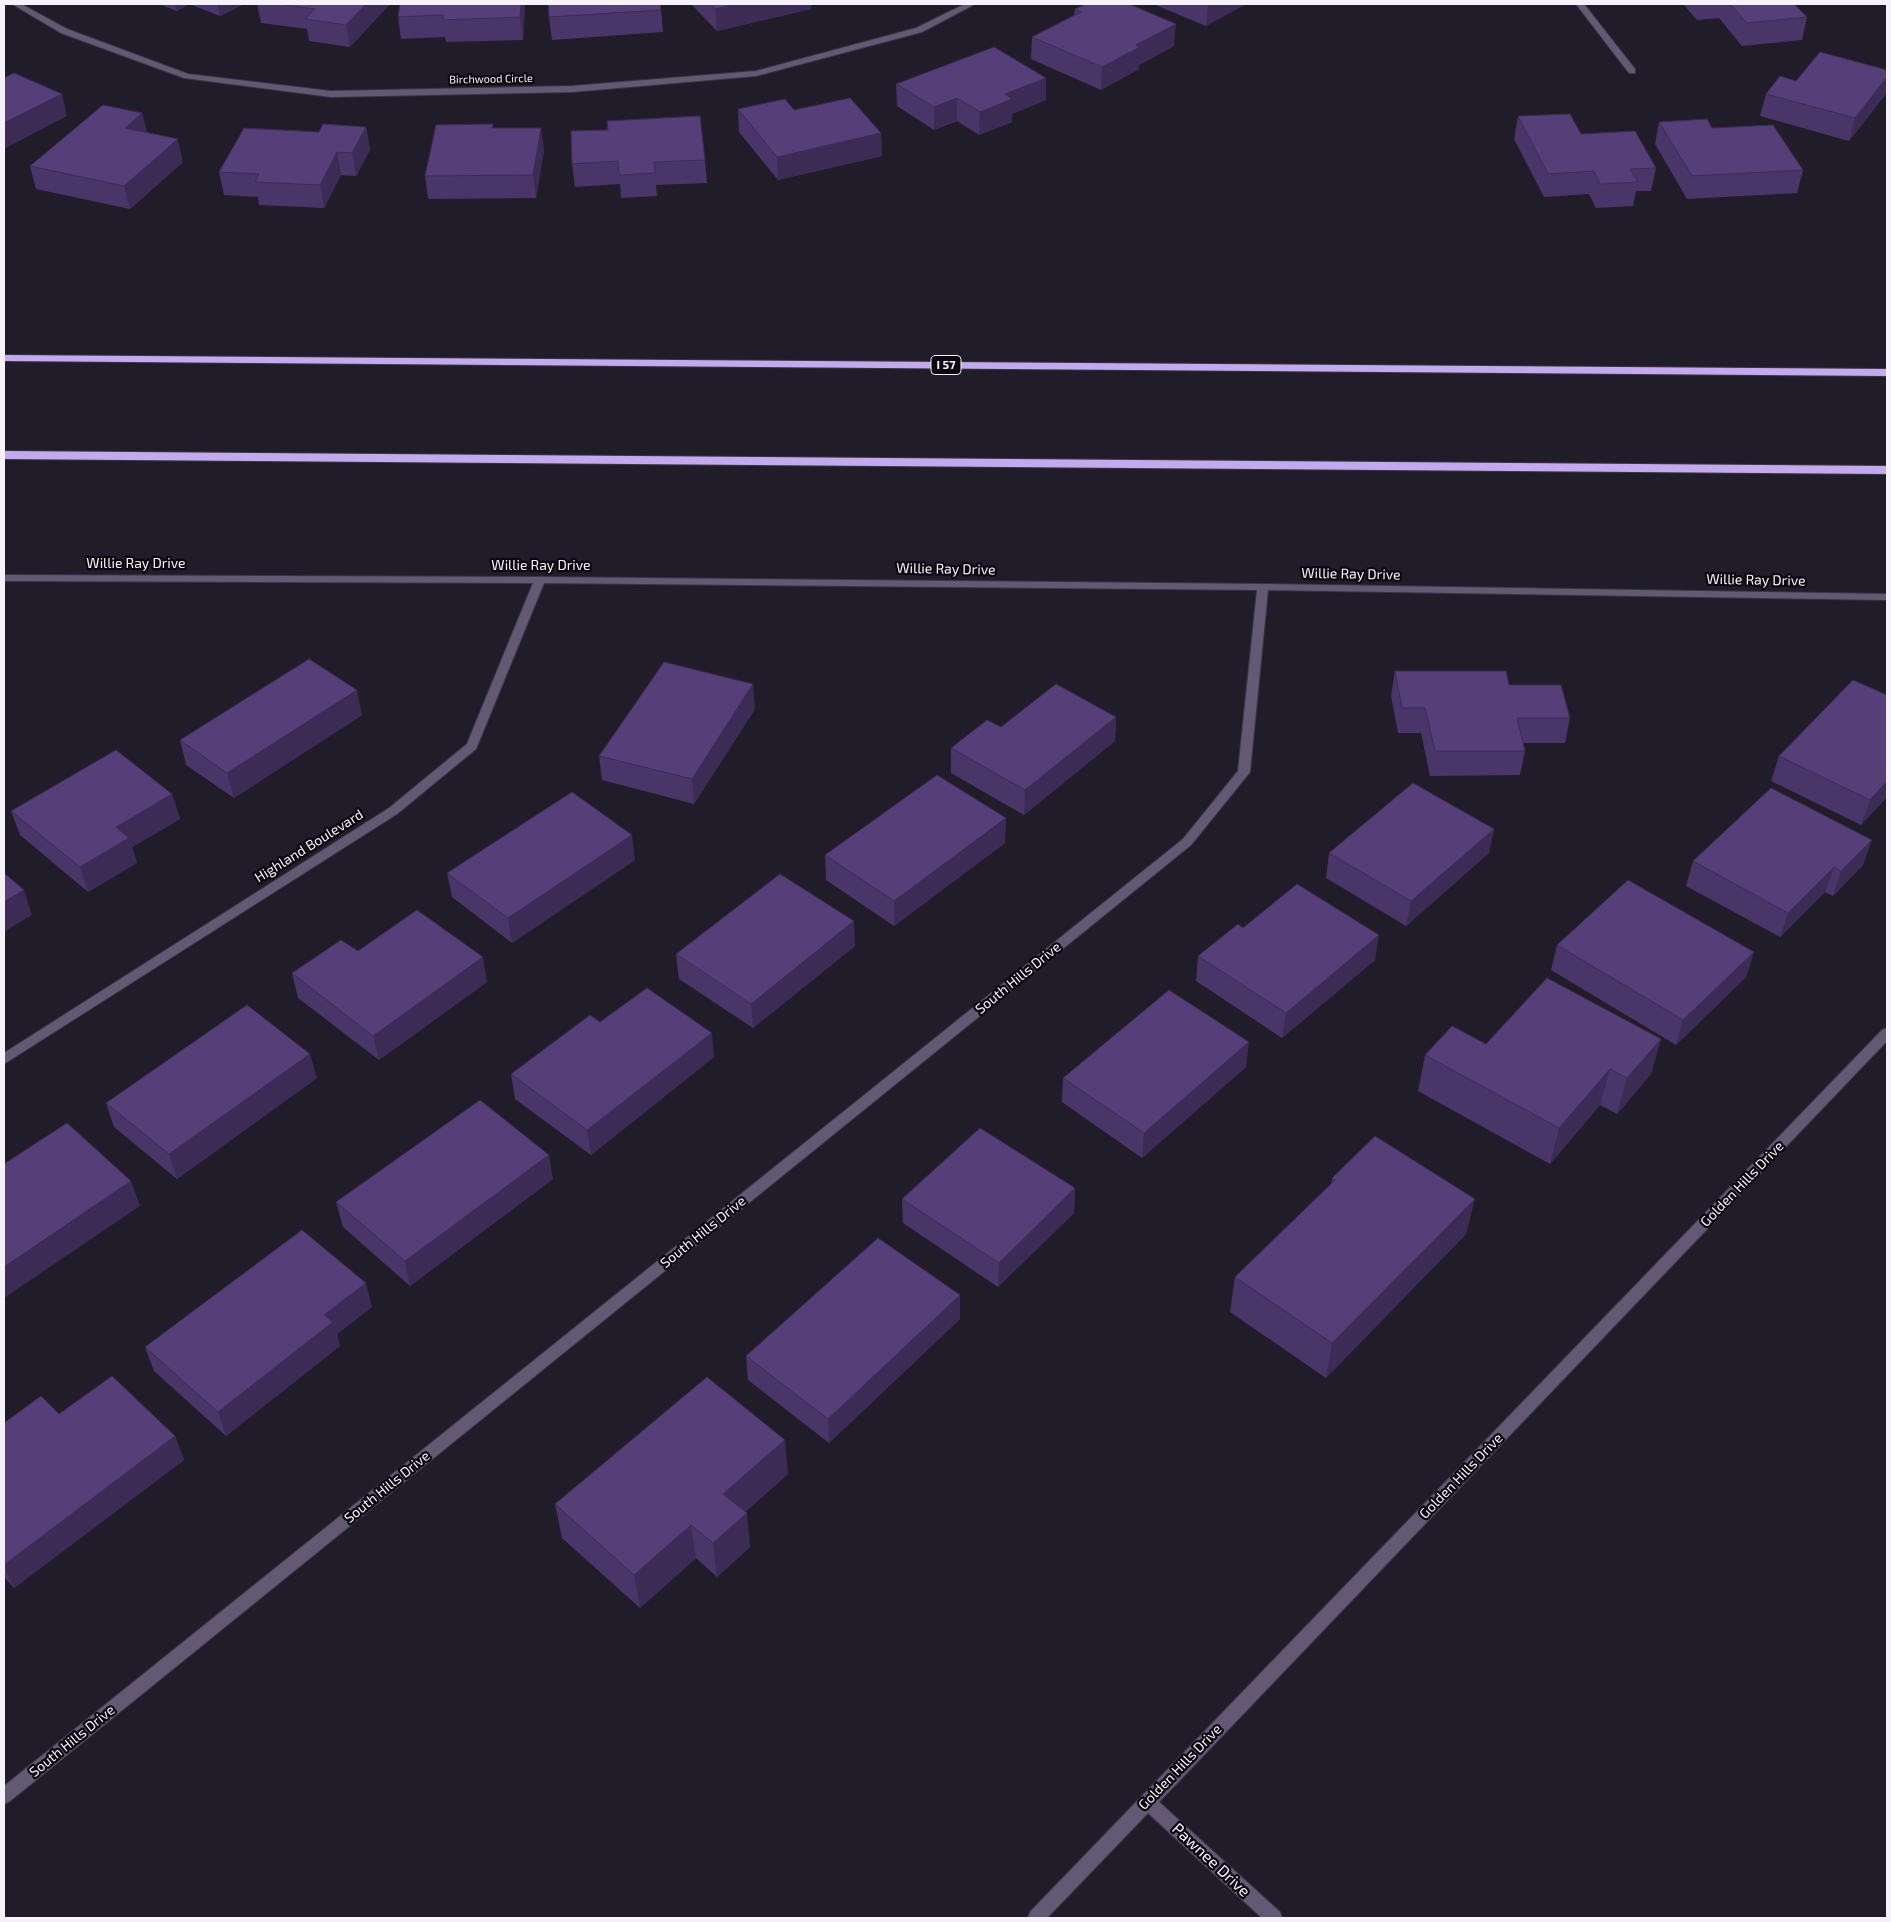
<!DOCTYPE html>
<style>
body{margin:0}
#map{position:relative;width:1891px;height:1922px;overflow:hidden;background:#211c2a;font-family:"Exo 2",sans-serif}
canvas{display:block}
.frame{position:absolute;inset:0;border:5px solid #f5f2fc;pointer-events:none}
</style>
<div id="map">
<canvas width="1891" height="1922"></canvas>
<div class="frame"></div>
</div>
<script>
const c = document.querySelector('canvas').getContext('2d');
c.lineJoin = 'round';
function toPath(rows) {
  const path = new Path2D();
  for (const r of rows) {
    path.moveTo(r[0], r[1]);
    for (let i = 2; i < r.length; i += 2) path.lineTo(r[i], r[i + 1]);
  }
  return path;
}
function strokePath(path, color, width, dash) {
  c.strokeStyle = color;
  c.lineWidth = width;
  c.lineCap = dash ? 'butt' : 'round';
  c.setLineDash(dash || []);
  c.stroke(path);
}
function paint(path, color) {
  c.fillStyle = color;
  c.fill(path, 'evenodd');
}
function label(font, color, halo, rows, align = 'center') {
  c.font = font + ' "Exo 2",sans-serif';
  c.lineWidth = 4.5;
  c.setLineDash([]);
  c.textBaseline = 'middle';
  c.strokeStyle = halo;
  c.fillStyle = color;
  for (const [text, x, y, turn = 0] of rows) {
    c.save();
    c.translate(x, y);
    c.rotate((+turn || 0) * Math.PI / 180);
    c.textAlign = isNaN(turn) ? turn : align;
    if (halo) c.strokeText(text, 0, 0);
    c.fillText(text, 0, 0);
    c.restore();
  }
}
const minor = toPath([
 [12,4,21,4,67,29,188,74,331,91,572,86,756,71,916,28,965,4,975,4,922,32,756,76,572,92,331,97,184,78,61,33,12,4],
 [1576,4,1584,4,1635,69,1635,73,1629,73,1576,4],
 [4,575,540,577,1263,584,1887,594,1887,600,1268,590,1250,772,1191,845,10,1801,4,1804,4,1786,1183,839,1238,771,1257,590,544,583,476,749,397,814,4,1064,4,1053,389,808,467,744,533,583,4,581,4,575],
 [1887,1028,1887,1041,1159,1802,1280,1912,1282,1918,1262,1918,1148,1813,1047,1918,1028,1918,1030,1912,1141,1797,1882,1030,1887,1028]
]);
const highway = toPath([
 [4,355,1887,369,1887,376,4,361,4,355],
 [4,451,1887,466,1887,474,4,459,4,451]
]);
const wall = toPath([
 [159,4,244,4,220,16,189,4,177,11],
 [257,4,390,4,350,47,309,41,307,29,261,23],
 [400,4,525,4,523,40,446,42,445,37,401,39,398,17],
 [691,4,811,4,811,9,717,31],
 [1153,4,1246,4,1206,26],
 [1683,4,1794,4,1807,17,1802,40,1742,46,1719,18,1697,20],
 [1075,9,1174,46,1139,65,1139,69,1101,90,1031,59,1032,37,1074,15],
 [661,10,663,32,552,40,549,17],
 [1887,70,1887,89,1886,94,1849,141,1760,116,1766,94,1796,81],
 [1046,78,1046,100,1012,114,1012,122,979,135,957,121,934,130,897,106,896,84],
 [738,109,794,110,881,133,882,156,778,180,739,132],
 [142,113,147,133,183,162,130,209,36,189,30,166],
 [1518,116,1581,134,1656,168,1651,191,1636,191,1633,206,1596,208,1589,194,1544,197,1514,139],
 [1659,122,1712,128,1803,170,1797,193,1687,199,1655,144],
 [493,124,493,128,544,150,536,198,428,199,425,176],
 [366,127,370,150,356,176,341,175,324,208,259,205,258,197,224,195,219,172,319,132],
 [571,131,705,160,707,183,656,185,657,196,621,198,620,184,575,187,572,164],
 [1395,671,1509,685,1570,718,1565,743,1523,743,1525,751,1520,775,1430,776,1421,733,1398,733,1391,696],
 [755,709,694,804,602,780,599,756],
 [362,715,234,798,186,765,180,740],
 [1116,717,1115,741,1024,815,951,773,951,748,1001,727],
 [1779,756,1887,797,1861,825,1771,781],
 [172,794,180,819,132,847,137,863,88,892,20,835,11,811],
 [1494,829,1489,853,1406,926,1326,878,1329,853],
 [1005,843,894,926,826,880,825,855],
 [635,860,512,943,452,897,447,873],
 [1693,861,1863,865,1833,896,1825,892,1780,937,1686,886],
 [1243,928,1375,960,1282,1038,1196,981,1198,956],
 [1557,945,1754,952,1746,977,1676,1045,1551,970],
 [855,946,753,1028,679,979,676,954],
 [358,951,487,982,379,1060,298,998,292,973],
 [1661,1039,1651,1074,1617,1114,1600,1105,1550,1164,1418,1091,1425,1055,1486,1044],
 [714,1057,591,1155,515,1099,511,1074],
 [1246,1067,1142,1158,1062,1102,1063,1078],
 [317,1078,177,1179,114,1127,106,1103],
 [1332,1178,1466,1234,1326,1378,1230,1312,1235,1277,1331,1185],
 [553,1179,410,1286,343,1227,336,1202],
 [1075,1188,1074,1213,998,1287,903,1223,902,1199],
 [960,1295,960,1319,829,1443,748,1380,746,1356],
 [372,1307,337,1334,340,1346,226,1436,154,1371,145,1347],
 [4,1423,175,1436,184,1460,14,1588,4,1577],
 [788,1474,745,1512,750,1547,717,1577,696,1558,640,1608,562,1538,555,1504]
]);
const shadedWall = toPath([
 [175,4,189,4,177,11],
 [217,4,244,4,220,16],
 [366,4,390,4,350,47,346,25],
 [521,4,525,4,525,6,523,40,520,17],
 [736,4,811,4,811,9,717,31,715,9],
 [1208,4,1246,4,1206,26],
 [1176,24,1174,46,1139,65,1139,69,1101,90,1102,67,1136,45],
 [1887,77,1887,89,1886,94,1849,141,1855,118],
 [1046,78,1046,100,1012,114,1012,122,979,135,980,112,1005,94],
 [62,94,67,116,4,149,4,123],
 [957,98,957,121,934,130,934,107],
 [142,113,148,136,125,128],
 [366,127,370,150,356,176,352,153],
 [541,128,544,150,536,198,533,175],
 [881,133,882,156,778,180,777,157],
 [178,139,183,162,130,209,124,186],
 [337,152,341,175,324,208,320,185],
 [753,684,755,709,694,804,692,779],
 [357,690,362,715,234,798,227,773],
 [1116,717,1115,741,1024,815,1025,790],
 [1887,781,1887,797,1861,825,1870,800],
 [172,794,180,819,132,847,137,863,88,892,80,867,116,827],
 [1006,818,1005,843,894,926,894,901],
 [1494,829,1489,853,1406,926,1411,901],
 [632,835,635,860,512,943,508,918],
 [1872,840,1863,865,1833,896,1841,871],
 [1834,867,1825,892,1780,937,1788,913],
 [24,890,32,915,4,932,4,902],
 [854,921,855,946,753,1028,751,1004],
 [1379,935,1375,960,1282,1038,1286,1013],
 [1754,952,1746,977,1676,1045,1683,1020],
 [483,957,487,982,379,1060,373,1036],
 [712,1033,714,1057,591,1155,587,1130],
 [1661,1039,1651,1074,1617,1114,1627,1078],
 [1249,1042,1246,1067,1142,1158,1144,1133],
 [310,1054,317,1078,177,1179,169,1154],
 [1610,1069,1600,1105,1550,1164,1559,1128],
 [549,1155,553,1179,410,1286,405,1261],
 [131,1181,140,1206,4,1298,4,1267],
 [1075,1188,1074,1213,998,1287,999,1263],
 [1475,1199,1466,1234,1326,1378,1332,1343],
 [366,1283,372,1307,337,1334,340,1346,226,1436,218,1412,324,1315],
 [960,1295,960,1319,829,1443,828,1419],
 [175,1436,184,1460,14,1588,4,1567,4,1565],
 [785,1440,788,1474,727,1528,723,1494],
 [747,1513,750,1547,717,1577,713,1543],
 [691,1525,696,1558,640,1608,634,1575]
]);
const building = toPath([
 [278,4,366,4,346,25,305,19,315,9,278,4],
 [400,4,521,4,520,17,443,20,443,15,398,17,400,4],
 [548,4,660,4,661,10,549,17,548,4],
 [711,4,736,4,715,9,711,4],
 [1086,4,1129,4,1176,24,1136,45,1140,47,1102,67,1032,37,1081,12,1075,9,1086,4],
 [1730,4,1794,4,1807,17,1747,23,1730,4],
 [994,47,1046,78,1005,94,1012,99,980,112,957,98,934,107,896,84,994,47],
 [1820,52,1887,70,1887,77,1855,118,1766,94,1780,76,1796,81,1820,52],
 [14,73,62,94,4,123,4,78,14,73],
 [850,98,881,133,777,157,738,109,785,99,794,110,850,98],
 [103,105,142,113,125,128,178,139,124,186,30,166,103,105],
 [1570,114,1581,134,1635,131,1656,168,1630,169,1638,182,1600,184,1594,171,1548,174,1518,116,1570,114],
 [700,116,705,160,654,162,655,173,619,175,618,161,572,164,571,131,608,130,607,121,700,116],
 [1707,119,1712,128,1773,125,1803,170,1692,176,1659,122,1707,119],
 [323,124,366,127,352,153,337,152,320,185,255,182,259,174,219,172,244,128,319,132,323,124],
 [493,124,492,128,541,128,533,175,425,176,436,125,493,124],
 [309,659,357,690,227,773,180,740,309,659],
 [664,662,753,684,692,779,599,756,664,662],
 [1395,671,1506,671,1509,685,1561,685,1570,718,1517,718,1525,751,1435,751,1425,708,1402,708,1395,671],
 [1853,680,1887,695,1887,781,1870,800,1779,756,1853,680],
 [1056,684,1116,717,1025,790,951,748,987,720,1001,727,1056,684],
 [116,750,172,794,116,827,129,838,80,867,11,811,116,750],
 [937,775,1006,818,894,901,825,855,937,775],
 [1413,783,1494,829,1411,901,1329,853,1413,783],
 [1771,788,1872,840,1841,871,1834,867,1788,913,1693,861,1771,788],
 [572,792,632,835,508,918,447,873,572,792],
 [4,873,24,890,4,902,4,873],
 [780,874,854,921,751,1004,676,954,780,874],
 [1628,880,1754,952,1683,1020,1557,945,1628,880],
 [1297,884,1379,935,1286,1013,1198,956,1238,924,1243,928,1297,884],
 [417,910,483,957,373,1036,292,973,341,940,358,951,417,910],
 [1547,978,1661,1039,1627,1078,1610,1069,1559,1128,1425,1055,1452,1026,1486,1044,1547,978],
 [647,988,712,1033,587,1130,511,1074,590,1015,600,1022,647,988],
 [1169,990,1249,1042,1144,1133,1063,1078,1169,990],
 [247,1005,310,1054,169,1154,106,1103,247,1005],
 [480,1100,549,1155,405,1261,336,1202,480,1100],
 [67,1123,131,1181,4,1267,4,1164,67,1123],
 [980,1128,1075,1188,999,1263,902,1199,980,1128],
 [1375,1136,1475,1199,1332,1343,1235,1277,1335,1180,1332,1178,1375,1136],
 [302,1230,366,1283,324,1315,333,1322,218,1412,145,1347,302,1230],
 [878,1238,960,1295,828,1419,746,1356,878,1238],
 [112,1376,175,1436,4,1565,4,1423,41,1396,59,1414,112,1376],
 [707,1377,785,1440,723,1494,747,1513,713,1543,691,1525,634,1575,555,1504,707,1377]
]);
const farStreetnames = [
 ["Birchwood Circle",491,79,-1]
];
const shields = [
 [946,365,30]
];
const shieldNames = [
 ["I 57",946,365]
];
const streetNames = [
 ["Willie Ray Drive",136,563],
 ["Willie Ray Drive",541,565],
 ["Willie Ray Drive",946,569,1],
 ["Willie Ray Drive",1351,574,1],
 ["Willie Ray Drive",1756,580,1],
 ["Highland Boulevard",309,846,-32],
 ["South Hills Drive",1018,978,-39],
 ["Golden Hills Drive",1742,1184,-46],
 ["South Hills Drive",703,1232,-39],
 ["Golden Hills Drive",1461,1476,-46],
 ["South Hills Drive",387,1487,-39],
 ["South Hills Drive",72,1741,-39],
 ["Golden Hills Drive",1180,1767,-46]
];
const nearStreetnames = [
 ["Pawnee Drive",1211,1860,43]
];
strokePath(minor, '#3a3643', 2);
strokePath(highway, '#3a3643', 2);
paint(minor, '#635974');
paint(highway, '#c3aaee');
paint(wall, '#4a3568');
paint(shadedWall, '#3c2b55');
paint(building, '#563e79');
strokePath(building, '#3c2b55', 1);
label('11px', '#f5f2fc', '#0a080e', farStreetnames);
for (const [x, y, w] of shields) {
  const box = new Path2D();
  box.roundRect(x - w / 2, y - 9.5, w, 19, 4);
  c.fillStyle = '#0a080e';
  c.fill(box);
  strokePath(box, '#f5f2fc', 1);
}
label('bold 12px', '#f5f2fc', null, shieldNames);
label('14px', '#f5f2fc', '#0a080e', streetNames);
label('16px', '#f5f2fc', '#0a080e', nearStreetnames);
</script>
